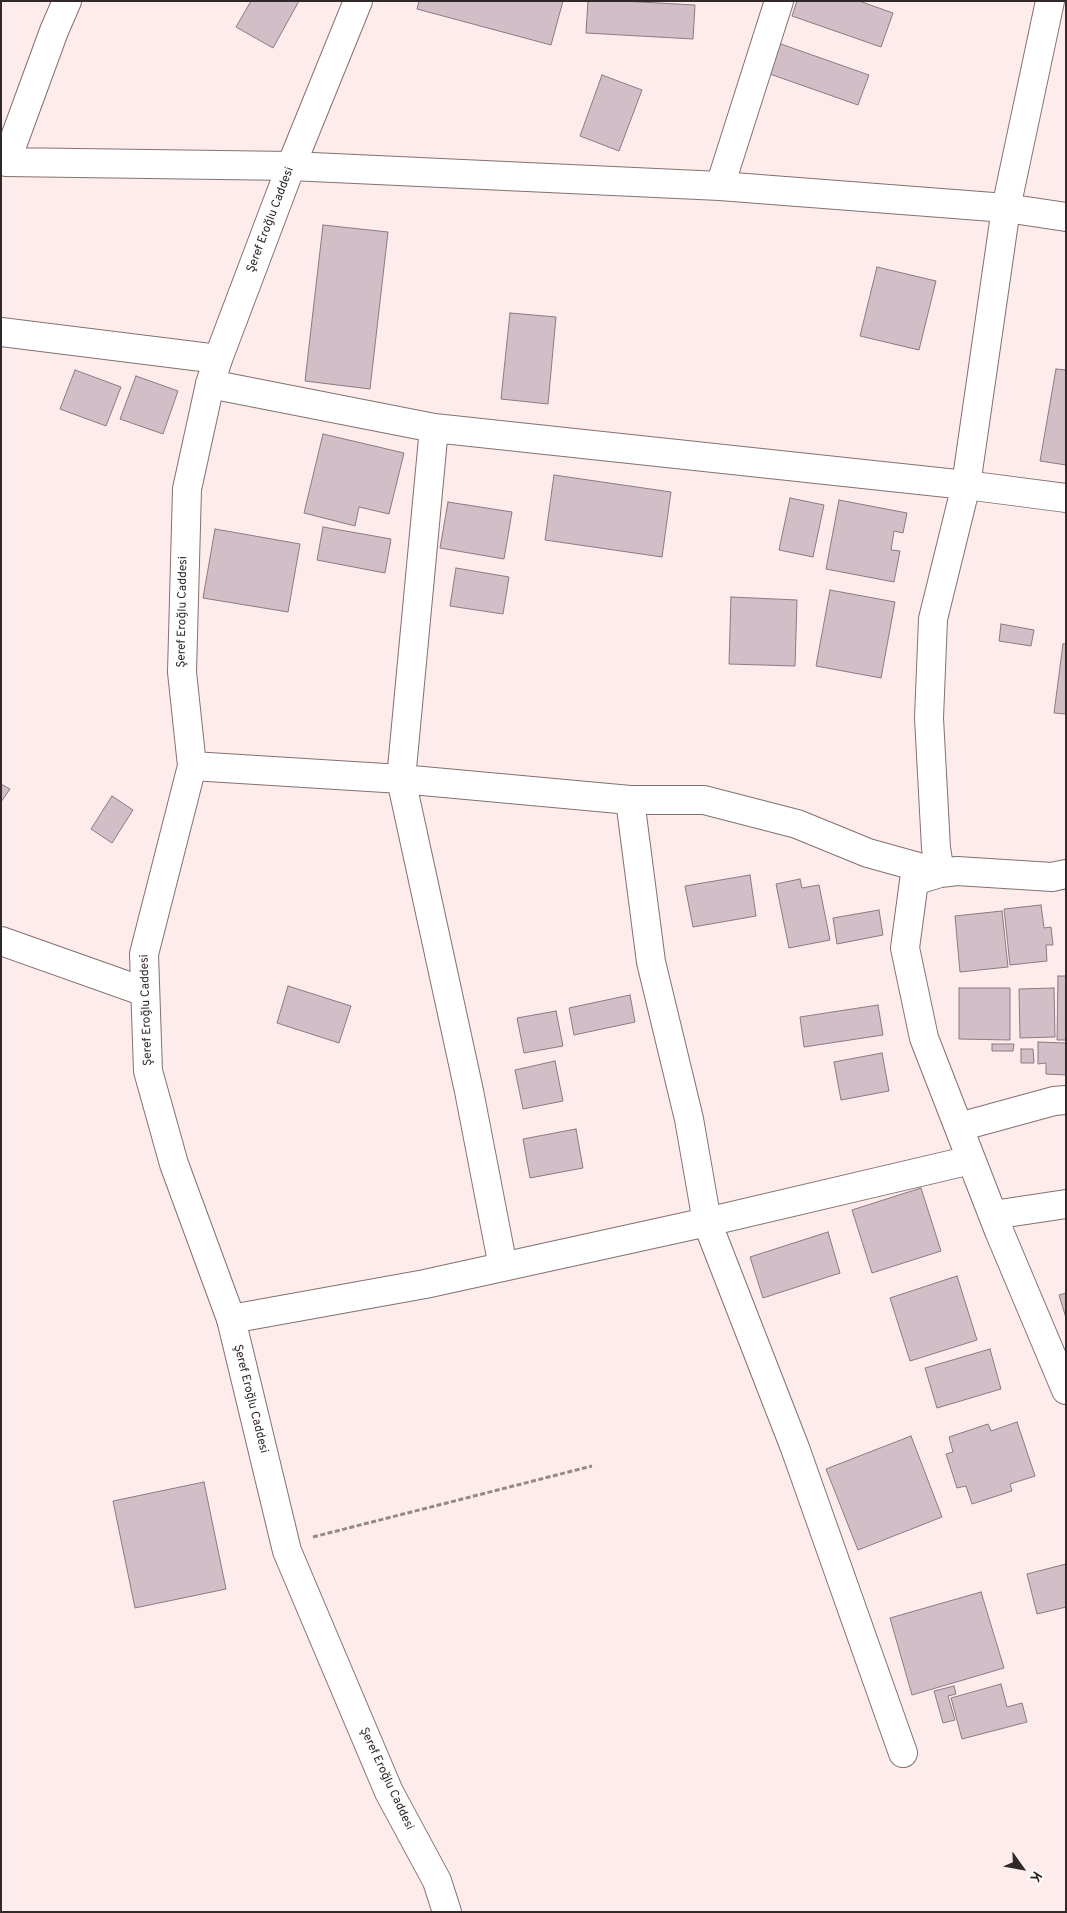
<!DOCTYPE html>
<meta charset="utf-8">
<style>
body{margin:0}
#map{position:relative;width:1067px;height:1913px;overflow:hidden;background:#fdeceb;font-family:Overpass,sans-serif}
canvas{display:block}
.frame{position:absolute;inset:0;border:2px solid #312929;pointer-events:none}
.north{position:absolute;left:997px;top:1843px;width:50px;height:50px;-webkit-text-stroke:4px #fefefe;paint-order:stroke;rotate:122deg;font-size:14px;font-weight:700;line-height:20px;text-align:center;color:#312929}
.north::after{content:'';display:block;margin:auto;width:18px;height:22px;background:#312929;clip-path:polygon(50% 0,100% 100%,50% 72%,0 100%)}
</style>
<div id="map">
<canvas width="1067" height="1913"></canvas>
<div class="frame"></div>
<div class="north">K</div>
</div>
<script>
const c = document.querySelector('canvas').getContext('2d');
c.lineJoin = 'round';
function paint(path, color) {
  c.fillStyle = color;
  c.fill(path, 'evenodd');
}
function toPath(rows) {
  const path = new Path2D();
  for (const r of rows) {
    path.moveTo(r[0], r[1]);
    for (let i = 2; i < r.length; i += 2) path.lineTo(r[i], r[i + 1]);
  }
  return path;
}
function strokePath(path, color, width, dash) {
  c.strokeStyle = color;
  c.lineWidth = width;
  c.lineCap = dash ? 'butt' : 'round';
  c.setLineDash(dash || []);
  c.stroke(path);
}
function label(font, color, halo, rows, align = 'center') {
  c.font = font + ' Overpass,sans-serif';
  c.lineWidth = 4.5;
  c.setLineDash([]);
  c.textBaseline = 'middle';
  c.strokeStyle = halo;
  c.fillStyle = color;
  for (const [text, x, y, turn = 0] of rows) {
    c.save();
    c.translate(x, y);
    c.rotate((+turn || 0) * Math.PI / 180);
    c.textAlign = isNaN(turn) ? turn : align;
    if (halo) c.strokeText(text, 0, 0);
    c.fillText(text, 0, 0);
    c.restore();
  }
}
const building = toPath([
 [251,1,299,1,273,48,236,27,251,1],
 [419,1,563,1,551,45,417,9,419,1],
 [588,1,622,1,695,5,693,39,586,33,588,1],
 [797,1,859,1,893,13,881,47,792,16,797,1],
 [778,43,869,75,858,105,767,73,778,43],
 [602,75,642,90,619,151,580,136,602,75],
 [323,225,388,232,370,389,305,381,323,225],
 [877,267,936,281,919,350,860,336,877,267],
 [510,313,556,317,548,404,501,399,510,313],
 [1056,369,1066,370,1066,465,1040,461,1056,369],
 [75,370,121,387,106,426,60,409,75,370],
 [136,376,178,391,163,434,120,419,136,376],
 [323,434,404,453,389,514,359,507,355,526,304,513,323,434],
 [554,475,671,492,662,557,545,540,554,475],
 [790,498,824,505,813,557,779,550,790,498],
 [839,500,907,513,903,533,894,531,891,550,900,551,894,582,826,569,839,500],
 [448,502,512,512,504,559,440,548,448,502],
 [323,527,391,539,385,573,317,560,323,527],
 [215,529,300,544,288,612,203,598,215,529],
 [456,568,509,577,503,614,450,606,456,568],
 [830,590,895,602,881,678,816,666,830,590],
 [731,597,797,600,795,666,729,664,731,597],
 [1001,624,1034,630,1031,646,999,641,1001,624],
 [1063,644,1066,644,1066,714,1054,713,1063,644],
 [1,784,10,789,1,802,1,784],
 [112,796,133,810,112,843,91,829,112,796],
 [750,875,756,916,693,927,685,886,750,875],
 [800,879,802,888,819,885,830,940,789,948,776,884,800,879],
 [1041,905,1044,928,1051,927,1053,945,1046,945,1047,961,1010,965,1004,909,1041,905],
 [879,910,883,935,837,944,833,918,879,910],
 [1002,911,1008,967,960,972,955,916,1002,911],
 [1058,976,1066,976,1066,1040,1057,1040,1058,976],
 [288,986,351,1006,339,1043,277,1023,288,986],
 [959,988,1010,988,1010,1040,959,1039,959,988],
 [1054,988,1055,1037,1020,1038,1019,989,1054,988],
 [630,995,635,1022,574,1035,569,1008,630,995],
 [878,1005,883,1035,804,1047,800,1017,878,1005],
 [556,1011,563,1046,524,1053,517,1018,556,1011],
 [1038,1042,1066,1043,1066,1075,1046,1074,1046,1063,1038,1064,1038,1042],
 [992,1044,1014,1044,1013,1051,992,1051,992,1044],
 [1021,1049,1033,1049,1034,1063,1021,1063,1021,1049],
 [882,1053,889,1091,841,1100,834,1062,882,1053],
 [555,1061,563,1101,523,1109,515,1070,555,1061],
 [576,1129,583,1168,530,1178,523,1139,576,1129],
 [921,1188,941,1251,872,1273,852,1210,921,1188],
 [828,1232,840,1273,763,1298,750,1257,828,1232],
 [957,1276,977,1340,910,1361,890,1298,957,1276],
 [1066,1293,1066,1318,1059,1295,1066,1293],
 [990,1349,1001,1389,937,1408,925,1368,990,1349],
 [1017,1422,1035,1476,1010,1484,1012,1491,972,1504,966,1486,957,1488,946,1454,953,1452,949,1437,988,1424,991,1431,1017,1422],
 [911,1436,942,1517,858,1550,826,1469,911,1436],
 [204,1482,226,1589,135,1608,113,1501,204,1482],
 [1066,1564,1066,1607,1037,1614,1027,1574,1066,1564],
 [981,1592,1004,1668,912,1695,890,1618,981,1592],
 [1001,1684,1007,1707,1022,1703,1027,1722,962,1739,951,1698,1001,1684],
 [954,1686,956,1694,948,1696,955,1720,943,1723,934,1691,954,1686]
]);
const path = toPath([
 [313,1537,592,1466]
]);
const minor = toPath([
 [67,1,54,31,6,162,291,166,720,186,1006,208,1066,217],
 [720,186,779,1],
 [1,332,218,359],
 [210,384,434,428,966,485,1006,208,1050,1],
 [434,428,401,779,469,1091,503,1267],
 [1066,498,966,485,933,619,929,718,936,848,940,873,914,881,905,948,924,1038,999,1231,1066,1390],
 [192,766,401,779,630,800,651,962,689,1119,707,1222,795,1448,903,1753],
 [630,800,704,800,797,824,868,853,940,873,957,871,1052,877,1066,874],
 [1,941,145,992],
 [959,1127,1054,1101,1066,1100],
 [993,1215,1066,1204],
 [447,1912,437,1881,389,1792,287,1551,231,1319,425,1284,707,1222,971,1160]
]);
const tertiary = toPath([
 [231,1319,174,1164,148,1071,144,954,192,766,182,672,187,489,210,384,218,359,291,166,358,1]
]);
const streetNames = [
 ["Şeref Eroğlu Caddesi",271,220,-69],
 ["Şeref Eroğlu Caddesi",183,612,-89],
 ["Şeref Eroğlu Caddesi",147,1010,-92],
 ["Şeref Eroğlu Caddesi",250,1399,76],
 ["Şeref Eroğlu Caddesi",386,1779,65]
];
paint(building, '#d1bec6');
strokePath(building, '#8b7a81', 1);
strokePath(minor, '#83716f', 30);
strokePath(tertiary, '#83716f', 30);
strokePath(path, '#958988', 3, [5, 2.5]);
strokePath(minor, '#fff', 28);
strokePath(tertiary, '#fff', 28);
label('12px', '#312929', '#fefefe', streetNames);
</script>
